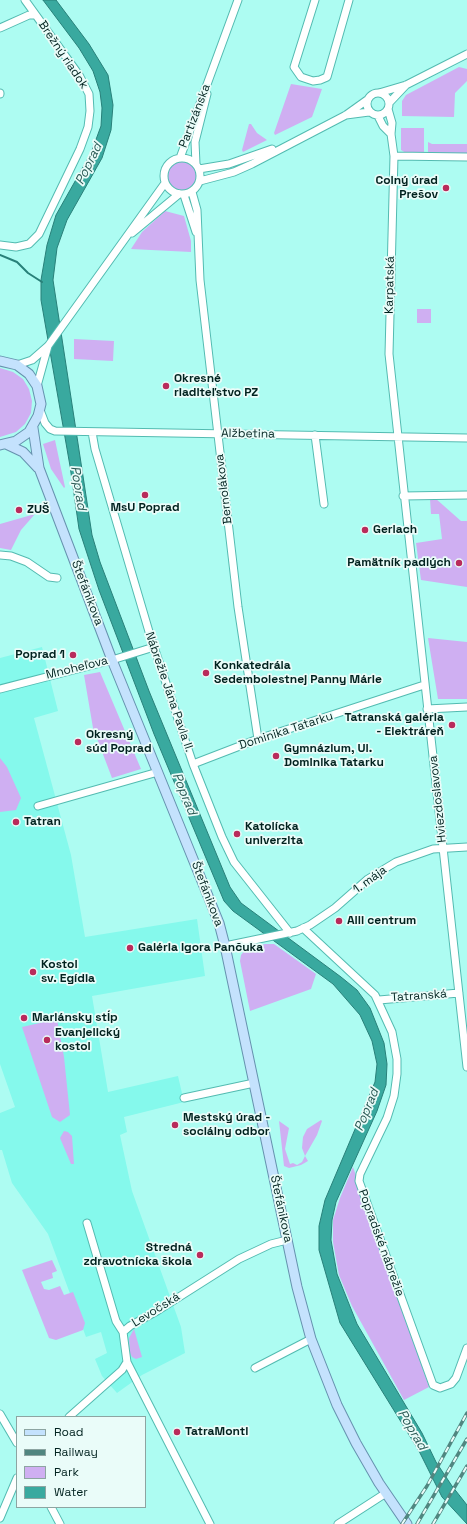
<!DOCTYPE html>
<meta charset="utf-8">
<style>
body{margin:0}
#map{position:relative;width:467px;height:1524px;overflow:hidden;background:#adfcf2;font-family:"Space Grotesk",sans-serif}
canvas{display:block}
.legend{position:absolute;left:16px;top:1416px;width:130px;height:92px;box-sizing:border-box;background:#eafcf9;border:1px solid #8da5a2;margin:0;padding:5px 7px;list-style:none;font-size:12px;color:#01221f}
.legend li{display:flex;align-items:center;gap:8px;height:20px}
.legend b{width:20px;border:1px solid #8da5a2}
</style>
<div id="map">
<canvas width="467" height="1524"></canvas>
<ul class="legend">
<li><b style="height:5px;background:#c4e2fd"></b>Road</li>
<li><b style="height:5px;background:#508680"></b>Railway</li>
<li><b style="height:11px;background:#cfaff2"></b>Park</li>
<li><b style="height:11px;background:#39a99f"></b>Water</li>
</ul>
</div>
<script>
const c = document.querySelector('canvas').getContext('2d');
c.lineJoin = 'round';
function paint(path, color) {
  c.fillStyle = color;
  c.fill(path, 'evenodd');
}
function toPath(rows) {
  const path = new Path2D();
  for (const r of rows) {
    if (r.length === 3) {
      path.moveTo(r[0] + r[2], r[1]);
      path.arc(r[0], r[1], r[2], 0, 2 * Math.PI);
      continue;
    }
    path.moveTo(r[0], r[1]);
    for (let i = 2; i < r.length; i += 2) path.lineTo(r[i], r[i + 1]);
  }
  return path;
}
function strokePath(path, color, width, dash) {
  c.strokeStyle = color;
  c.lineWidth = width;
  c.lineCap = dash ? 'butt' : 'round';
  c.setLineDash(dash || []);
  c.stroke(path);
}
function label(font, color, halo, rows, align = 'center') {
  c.font = font + ' "Space Grotesk",sans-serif';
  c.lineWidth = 3.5;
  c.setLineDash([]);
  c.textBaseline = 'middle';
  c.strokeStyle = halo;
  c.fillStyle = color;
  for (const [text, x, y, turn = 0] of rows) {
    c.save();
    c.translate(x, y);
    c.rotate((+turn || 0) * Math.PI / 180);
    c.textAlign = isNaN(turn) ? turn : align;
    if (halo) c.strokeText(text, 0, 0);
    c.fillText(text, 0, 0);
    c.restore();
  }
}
const built = toPath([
 [42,647,58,711,34,718,71,855,85,937,197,919,205,976,92,996,108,1092,178,1076,184,1102,124,1117,127,1132,120,1135,132,1191,181,1327,185,1353,142,1375,117,1393,102,1376,95,1359,107,1353,101,1332,86,1337,48,1234,12,1183,2,1150,0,1150,0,1113,15,1107,0,1064,0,658]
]);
const green = toPath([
 [459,67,467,69,467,81,455,93,454,117,402,116,402,101,406,95],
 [291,84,322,89,312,117,275,135,274,133],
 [249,124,251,124,257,133,267,140,243,152,242,150],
 [401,128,424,128,424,154,406,153,401,150],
 [428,142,432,144,467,144,467,155,428,154],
 [182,176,14],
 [165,211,184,216,191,241,191,252,131,249,142,232],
 [417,309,431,309,431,323,417,323],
 [74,339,114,341,113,361,74,359],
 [0,368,13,372,23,379,29,389,32,401,31,413,25,424,16,432,0,437],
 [55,440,65,487,64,488,51,469,43,444],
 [435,498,461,521,467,521,467,587,421,580,416,543,442,539,439,514,431,514,430,499],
 [35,514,21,530,11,550,0,548,0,524],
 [428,638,467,642,467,699,438,699],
 [100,672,141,769,112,778,93,728,84,675],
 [0,758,7,767,21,798,16,810,0,812],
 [265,944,274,944,316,974,311,989,250,1011,240,961,241,955,246,949],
 [57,1019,64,1057,70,1115,60,1122,52,1117,22,1027],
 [321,1120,322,1121,317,1135,305,1156,308,1161,301,1165,289,1168,284,1166,279,1121,289,1128,285,1149,290,1164,293,1163,297,1165,302,1162,305,1156,302,1148,303,1137,307,1129],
 [64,1131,68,1132,72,1136,74,1164,71,1164,60,1138],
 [353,1167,429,1387,404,1400,352,1306,339,1275,333,1242,333,1220,340,1198],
 [52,1260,57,1271,52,1273,53,1278,41,1282,44,1289,49,1290,60,1286,64,1295,73,1292,85,1323,83,1330,56,1340,49,1338,22,1270],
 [134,1329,142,1357,136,1359,132,1357,130,1353,129,1338]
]);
const water = toPath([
 [43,0,56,0,89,44,108,75,113,105,111,130,102,158,67,220,57,248,53,280,92,535,100,562,149,691,230,887,241,903,341,977,357,990,370,1008,384,1043,387,1064,386,1085,377,1111,336,1202,332,1220,331,1240,337,1274,357,1324,422,1433,436,1462,452,1486,467,1505,467,1524,442,1497,419,1451,340,1323,319,1250,319,1226,325,1200,375,1082,377,1064,372,1041,360,1015,333,984,233,911,224,901,154,734,99,590,79,529,70,466,41,300,41,280,47,245,56,215,91,153,101,126,102,108,100,92,93,71,79,48,43,0]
]);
const stream = toPath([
 [0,255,17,262,28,273,42,282]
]);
const minor = toPath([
 [315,0,294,67,301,77,313,81,320,80,327,77,349,0],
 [0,28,29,15,35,15],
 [378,104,11],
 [0,93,0,94],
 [379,93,406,85,467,54],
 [389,103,406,85],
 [388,109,392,123,391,134,394,156,389,354,467,1067],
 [346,115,369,112],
 [378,116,383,126,391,134],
 [394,156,467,157],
 [182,176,18],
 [180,158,238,0],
 [196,164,195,142,207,94],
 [199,169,229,164,272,149],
 [200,181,234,172,252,164,346,115,367,100],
 [192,192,197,210,200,280,238,607,258,739],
 [184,195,196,232],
 [132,233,179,194],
 [0,245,16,247,29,244,39,234,80,149,88,127,90,111,89,94,79,75,25,0],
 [17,365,32,360,48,346,165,183],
 [37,386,48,346],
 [40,410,45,423,50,429,55,431,467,438],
 [92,432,95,449,150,635,193,764,222,837,234,862,290,933],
 [315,435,324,504],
 [403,496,467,495],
 [0,555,11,556,27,562,49,577,57,578],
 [0,689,112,660,154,647],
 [427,709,467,707],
 [193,764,258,739,424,685],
 [38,806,158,772],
 [303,928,375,995,392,1032,397,1059,397,1074,394,1096,387,1118,360,1174,359,1181,433,1385,440,1388,451,1384,456,1378,467,1348],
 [225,946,297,931,310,925,335,908,368,879,396,862,433,849,467,847],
 [379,1000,459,993],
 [184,1098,254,1083],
 [123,1332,130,1326,157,1311,239,1259,271,1244,287,1240],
 [127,1362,210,1524],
 [255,1368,311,1339],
 [0,1414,17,1443],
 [69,1417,122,1370,127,1362,123,1332,116,1321,87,1223],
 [51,1507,60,1524],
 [0,1518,17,1478],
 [338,1524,386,1493]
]);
const major = toPath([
 [0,361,17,365,29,374,37,386,41,404,38,416,29,432,16,441,0,445],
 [33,428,39,468,112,660,219,923,225,946,297,1287,311,1339,337,1405,356,1443,379,1483,407,1524],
 [6,444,23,452,38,468]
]);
const rail = toPath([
 [402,1524,427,1486,467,1413],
 [417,1524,467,1439],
 [433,1524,467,1466]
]);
const markers = [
 [446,188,4,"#b92b5b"],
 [166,386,4,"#b92b5b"],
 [145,495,4,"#b92b5b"],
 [19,510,4,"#b92b5b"],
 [365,530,4,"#b92b5b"],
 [459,563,4,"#b92b5b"],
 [73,655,4,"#b92b5b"],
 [206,673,4,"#b92b5b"],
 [452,725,4,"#b92b5b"],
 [78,742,4,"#b92b5b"],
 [276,756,4,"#b92b5b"],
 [16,822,4,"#b92b5b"],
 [237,834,4,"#b92b5b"],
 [339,921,4,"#b92b5b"],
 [130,948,4,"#b92b5b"],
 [33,972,4,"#b92b5b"],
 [24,1018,4,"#b92b5b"],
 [47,1040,4,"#b92b5b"],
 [175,1125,4,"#b92b5b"],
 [200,1255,4,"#b92b5b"],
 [177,1432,4,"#b92b5b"]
];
const streetNames = [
 ["Brežný riadok",63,55,56],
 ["Partizánska",195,116,-69],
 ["Karpatská",390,285,-89],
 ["Alžbetina",248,434,1],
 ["Bernolákova",224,489,-97],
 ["Štefánikova",87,593,69],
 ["Mnoheľova",77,668,-14],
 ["Nábrežie Jána Pavla II.",169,692,71],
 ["Dominika Tatarku",286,731,-18],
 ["Hviezdoslavova",438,799,-96],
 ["1. mája",370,880,-36],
 ["Štefánikova",207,894,69],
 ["Tatranská",419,996,-4],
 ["Štefánikova",281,1209,78],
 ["Popradské nábrežie",381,1243,70],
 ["Levočská",156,1310,-32]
];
const poiNames = [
 ["Colný úrad",438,181,"right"],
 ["Prešov",438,195,"right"],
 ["Okresné",174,379],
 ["riaditeľstvo PZ",174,393],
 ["MsU Poprad",145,508,"center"],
 ["ZUŠ",27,510],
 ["Gerlach",373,530],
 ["Pamätník padlých",451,563,"right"],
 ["Poprad 1",65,655,"right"],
 ["Konkatedrála",214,666],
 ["Sedembolestnej Panny Márie",214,680],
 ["Tatranská galéria",444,718,"right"],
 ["- Elektráreň",444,732,"right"],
 ["Okresný",86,735],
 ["súd Poprad",86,749],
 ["Gymnázium, Ul.",284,749],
 ["Dominika Tatarku",284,763],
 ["Tatran",24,822],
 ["Katolícka",245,827],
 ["univerzita",245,841],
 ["Alli centrum",347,921],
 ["Galéria Igora Pančuka",138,948],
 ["Kostol",41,965],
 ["sv. Egídia",41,979],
 ["Mariánsky stĺp",32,1018],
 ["Evanjelický",55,1033],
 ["kostol",55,1047],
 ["Mestský úrad -",183,1118],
 ["sociálny odbor",183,1132],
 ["Stredná",192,1248,"right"],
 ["zdravotnícka škola",192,1262,"right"],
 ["TatraMonti",185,1432]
];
const waterNames = [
 ["Poprad",89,164,-64],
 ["Poprad",78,488,81],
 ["Poprad",184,794,68],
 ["Poprad",367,1110,-68],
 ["Poprad",412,1430,59]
];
paint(built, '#85f9ec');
paint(green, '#cfaff2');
paint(water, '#39a99f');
strokePath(water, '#288079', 1);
strokePath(stream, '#288079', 2);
strokePath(minor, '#53bbb1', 9);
strokePath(major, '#6692ae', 11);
strokePath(minor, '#fff', 7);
strokePath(major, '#c4e2fd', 9);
strokePath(rail, '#508680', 3.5);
strokePath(rail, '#eafcf9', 2, [6]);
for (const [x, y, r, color] of markers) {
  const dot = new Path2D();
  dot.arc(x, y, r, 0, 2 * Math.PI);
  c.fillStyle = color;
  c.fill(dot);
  strokePath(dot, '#eafcf9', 1.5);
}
label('12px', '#01221f', '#eafcf9', streetNames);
label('bold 12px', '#01221f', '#eafcf9', poiNames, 'left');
label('italic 13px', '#2c5b56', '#eafcf9', waterNames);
</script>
